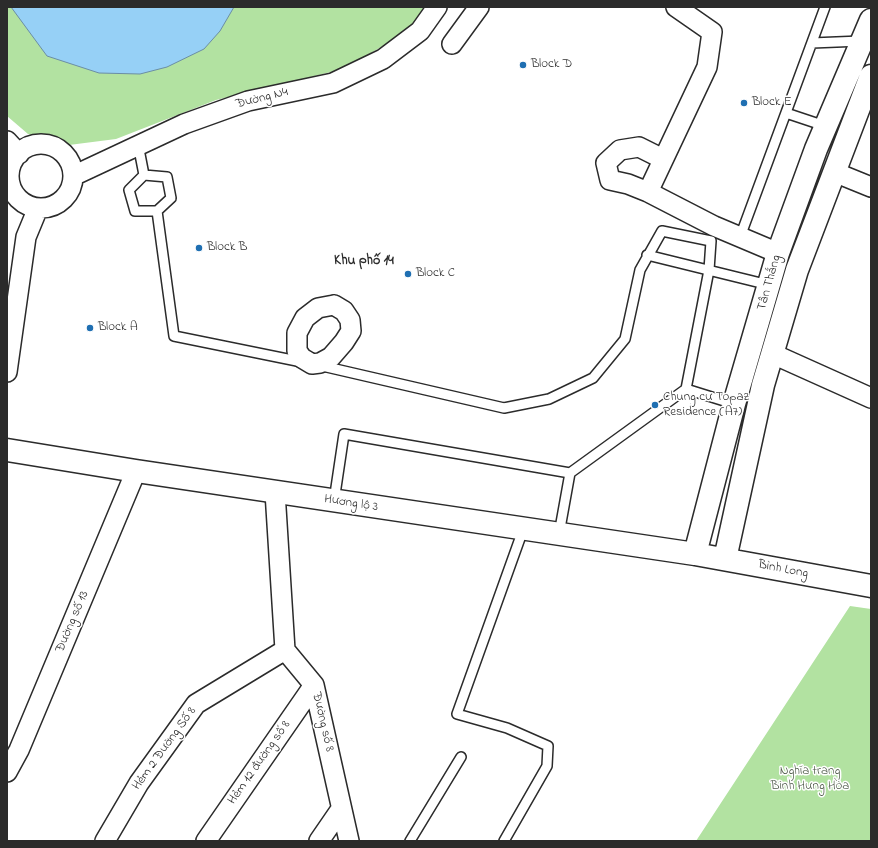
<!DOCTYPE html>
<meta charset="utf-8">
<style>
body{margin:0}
#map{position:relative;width:878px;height:848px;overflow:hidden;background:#fff;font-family:"Indie Flower",sans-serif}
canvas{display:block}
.frame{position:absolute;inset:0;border:8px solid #2b2b2b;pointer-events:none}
</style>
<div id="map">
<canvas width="878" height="848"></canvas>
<div class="frame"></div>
</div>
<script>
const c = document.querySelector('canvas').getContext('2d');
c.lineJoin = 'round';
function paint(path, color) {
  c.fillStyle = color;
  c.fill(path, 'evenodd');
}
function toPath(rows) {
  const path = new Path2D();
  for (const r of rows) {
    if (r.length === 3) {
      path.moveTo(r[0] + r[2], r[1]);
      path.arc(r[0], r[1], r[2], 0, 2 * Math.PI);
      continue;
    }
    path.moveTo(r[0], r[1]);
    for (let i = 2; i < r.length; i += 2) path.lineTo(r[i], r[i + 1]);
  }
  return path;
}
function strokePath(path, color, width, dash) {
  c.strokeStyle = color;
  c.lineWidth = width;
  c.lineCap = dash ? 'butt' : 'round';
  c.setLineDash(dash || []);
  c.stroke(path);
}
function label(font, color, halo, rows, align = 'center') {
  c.font = font + ' "Indie Flower",sans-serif';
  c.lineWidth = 3;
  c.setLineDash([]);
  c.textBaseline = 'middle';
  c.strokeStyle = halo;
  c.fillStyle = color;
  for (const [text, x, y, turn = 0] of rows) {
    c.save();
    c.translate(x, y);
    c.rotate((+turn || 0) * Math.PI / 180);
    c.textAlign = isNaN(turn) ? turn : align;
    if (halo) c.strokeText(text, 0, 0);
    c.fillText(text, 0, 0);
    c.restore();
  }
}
const green = toPath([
 [7,7,426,7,407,32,343,69,216,100,116,139,69,145,28,134,7,116],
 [850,606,871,609,871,841,696,841]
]);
const water = toPath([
 [11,7,234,7,220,31,204,49,167,67,140,74,99,73,47,56,11,7]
]);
const lane = toPath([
 [812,43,861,41],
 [786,113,825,126],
 [138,144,144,175],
 [144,175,167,177,171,198,157,211,135,211,129,190,144,175],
 [157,211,174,336,302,362],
 [740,237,825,7],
 [647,255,769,285],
 [318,365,504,408,549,399,593,378,625,339,640,270,662,231,711,241,709,270,686,389,570,473,344,434,334,501],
 [686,389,734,404],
 [559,534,570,473],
 [410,841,461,757],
 [504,841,547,766,548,746,507,728,457,714,523,530]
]);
const street = toPath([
 [676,7,712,32,707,67,648,192,714,226,778,253],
 [452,44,479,7],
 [7,141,19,154],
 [41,176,32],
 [834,172,871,187],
 [73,176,184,124,248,101,333,83,383,59,420,31,437,7],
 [648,192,628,184,610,180,606,163,620,150,639,147,663,159],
 [334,305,344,311,350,320,351,331,344,342,331,357,320,363,312,364,302,358,297,351,297,333,305,318,318,308,334,305],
 [773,354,871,398],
 [7,372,26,237,38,208],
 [275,492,285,650,314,685,349,841],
 [7,772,19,750,136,471],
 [105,841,139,783,196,704,285,650],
 [206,841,314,685],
 [319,841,341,809]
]);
const secondary = toPath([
 [7,450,136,471,695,554,871,586],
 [695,554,734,404,778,253,816,149,871,20],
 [725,559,763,385,797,270,871,76]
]);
const markers = [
 [523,65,4,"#1f6fb2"],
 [744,103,4,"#1f6fb2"],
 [199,248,4,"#1f6fb2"],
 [408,274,4,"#1f6fb2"],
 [90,328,4,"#1f6fb2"],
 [655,405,4,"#1f6fb2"]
];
const poiNames = [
 ["Block D",531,65],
 ["Block E",752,103],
 ["Block B",207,248],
 ["Block C",416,274],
 ["Block A",98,328],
 ["Chung cư Topaz",663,398],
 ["Residence (A7)",663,413]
];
const streetNames = [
 ["Đường N4",262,99,-14],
 ["Tân Thắng",770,283,-74],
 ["Hương lộ 3",351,504,9],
 ["Bình Long",783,570,11],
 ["Đường số 13",73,622,-67],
 ["Đường số 8",322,722,77],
 ["Hẻm 2 Đường Số 8",165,749,-54],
 ["Hẻm 12 đường số 8",260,763,-55]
];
const parkNames = [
 ["Nghĩa trang",810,772],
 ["Bình Hưng Hòa",810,787]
];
const neighbourhoodNames = [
 ["Khu phố 14",364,262]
];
paint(green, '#b2e2a1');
paint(water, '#96d0f6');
strokePath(water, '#6b8ea5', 1);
strokePath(lane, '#2b2b2b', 12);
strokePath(street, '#2b2b2b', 22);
strokePath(secondary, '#2b2b2b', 25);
strokePath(lane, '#fff', 9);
strokePath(street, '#fff', 19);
strokePath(secondary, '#fff', 22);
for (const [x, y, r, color] of markers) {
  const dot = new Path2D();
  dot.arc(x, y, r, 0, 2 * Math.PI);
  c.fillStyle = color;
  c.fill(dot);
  strokePath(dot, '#fff', 1.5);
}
label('13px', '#2b2b2b', '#fff', poiNames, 'left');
label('13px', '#2b2b2b', '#fff', streetNames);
label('13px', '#4d5948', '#fff', parkNames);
label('bold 14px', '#2b2b2b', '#fff', neighbourhoodNames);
</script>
